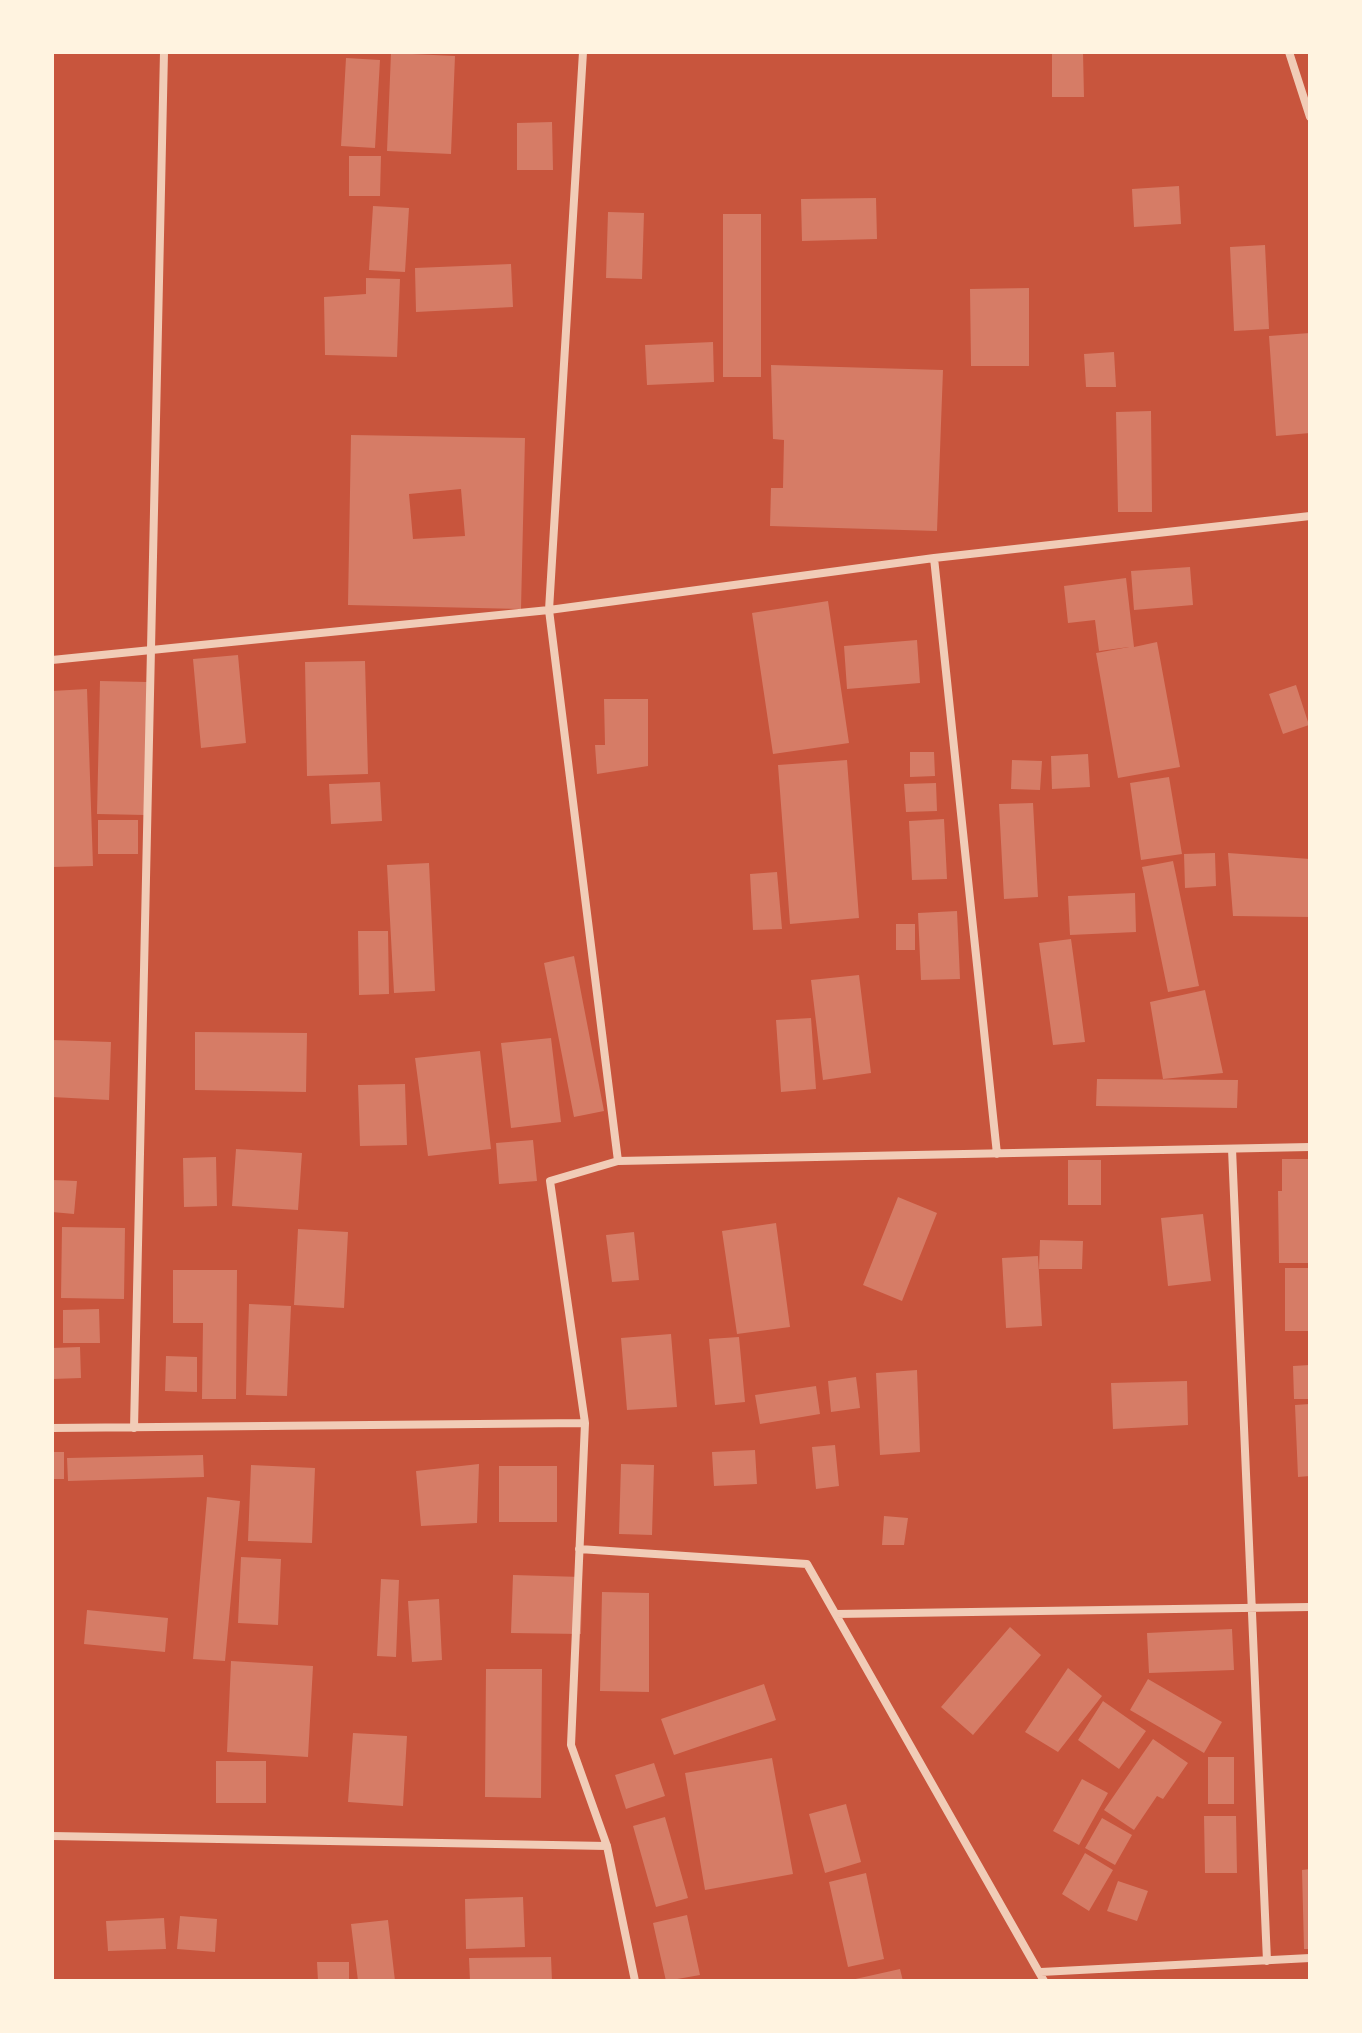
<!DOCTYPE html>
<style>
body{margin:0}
#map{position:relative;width:1362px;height:2033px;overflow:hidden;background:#c8553d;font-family:"Asap Condensed",sans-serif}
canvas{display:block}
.frame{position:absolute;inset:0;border:54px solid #fff3e0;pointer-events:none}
</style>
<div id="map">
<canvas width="1362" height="2033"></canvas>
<div class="frame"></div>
</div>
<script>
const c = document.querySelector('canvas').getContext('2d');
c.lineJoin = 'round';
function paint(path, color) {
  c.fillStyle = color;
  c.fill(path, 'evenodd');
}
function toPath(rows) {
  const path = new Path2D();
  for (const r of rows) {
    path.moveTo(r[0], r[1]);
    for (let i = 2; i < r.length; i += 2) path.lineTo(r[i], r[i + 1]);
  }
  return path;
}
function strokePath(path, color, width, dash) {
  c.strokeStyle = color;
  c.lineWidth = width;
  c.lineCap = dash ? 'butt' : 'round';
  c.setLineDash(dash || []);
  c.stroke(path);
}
const building = toPath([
 [1052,52,1083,52,1084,97,1052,97],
 [391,53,455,56,451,154,387,151],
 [346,58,380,60,375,148,341,146],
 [552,122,553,170,517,170,517,123],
 [349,156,381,156,380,196,349,196],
 [1179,186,1181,224,1134,227,1132,189],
 [876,198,877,239,802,241,801,199],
 [373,206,409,208,405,272,369,270],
 [608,212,644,213,642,279,606,278],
 [723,214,761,214,761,377,723,377],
 [1265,245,1269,329,1234,331,1230,247],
 [511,264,513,307,416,312,415,268],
 [366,278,400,279,397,357,325,355,324,297,366,294],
 [1029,288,1029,366,971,366,970,289],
 [1310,333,1310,433,1276,436,1269,336],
 [713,342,714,382,647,385,645,345],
 [1114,352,1116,387,1086,387,1084,354],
 [771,365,943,370,937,531,770,526,771,488,783,488,784,440,773,439],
 [1151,411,1152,512,1118,512,1116,412],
 [351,435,525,438,521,609,348,605],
 [461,489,465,536,413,539,409,494],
 [1190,567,1193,605,1134,610,1131,571],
 [1126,578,1134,647,1157,642,1180,767,1118,778,1096,653,1129,647,1099,651,1095,620,1068,623,1064,586],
 [828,601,849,743,773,754,752,613],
 [917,640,920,683,847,689,844,646],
 [238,655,246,743,201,748,193,659],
 [365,661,368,774,307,776,305,662],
 [100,681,147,682,145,815,97,814],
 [1296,685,1309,725,1283,734,1269,694],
 [87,689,93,866,52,867,52,691],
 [604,699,648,699,648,766,597,774,595,745,605,745],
 [910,752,934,752,935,776,910,777],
 [1088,754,1090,787,1052,789,1051,756],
 [847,760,859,918,790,924,778,765],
 [1012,760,1042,761,1040,790,1011,789],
 [1169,777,1182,854,1141,860,1130,783],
 [380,782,382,821,331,824,329,784],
 [936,783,937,811,906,812,904,784],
 [1033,803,1038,897,1004,899,999,804],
 [944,819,947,879,912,880,909,821],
 [98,820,138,820,138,854,98,854],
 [1215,853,1216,886,1185,888,1184,854],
 [1228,853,1310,859,1310,917,1233,916],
 [1173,861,1199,986,1168,992,1142,867],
 [429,863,435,991,394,993,387,865],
 [777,872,782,929,753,930,750,874],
 [1135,893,1136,932,1070,935,1068,896],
 [957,911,960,979,921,980,918,913],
 [896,924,915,924,915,950,896,950],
 [358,931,388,931,389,994,359,995],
 [1071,939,1085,1042,1053,1045,1039,943],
 [574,956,604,1111,574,1117,544,963],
 [859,975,871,1073,823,1080,811,980],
 [1205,990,1223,1073,1163,1079,1150,1002],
 [811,1018,816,1089,781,1092,776,1020],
 [195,1032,307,1033,306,1092,195,1090],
 [551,1038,561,1122,511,1128,501,1043],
 [52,1040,111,1042,109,1100,52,1097],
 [480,1051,491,1149,428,1156,415,1058],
 [1097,1079,1238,1080,1237,1108,1096,1106],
 [405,1084,407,1145,360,1146,358,1085],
 [533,1140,537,1181,499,1184,496,1143],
 [236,1149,302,1153,298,1210,232,1206],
 [216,1157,217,1206,184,1207,183,1158],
 [1282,1159,1310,1159,1310,1263,1279,1263,1278,1191,1282,1191],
 [1068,1160,1101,1160,1101,1205,1068,1205],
 [52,1180,77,1181,74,1214,52,1212],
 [898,1197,937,1213,902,1301,863,1285],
 [1203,1214,1211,1281,1168,1286,1161,1218],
 [776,1223,790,1327,737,1334,722,1231],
 [62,1227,125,1228,124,1299,61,1298],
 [298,1229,348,1232,344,1308,294,1305],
 [634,1232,639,1280,612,1282,606,1235],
 [1040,1240,1083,1241,1082,1269,1039,1269],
 [1038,1256,1042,1326,1006,1328,1002,1258],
 [1285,1268,1310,1268,1310,1331,1285,1331],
 [173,1270,237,1270,236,1399,202,1399,203,1323,173,1323],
 [249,1304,291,1306,287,1396,246,1395],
 [99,1309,100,1343,63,1343,63,1310],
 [671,1334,677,1407,627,1410,621,1338],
 [739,1337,745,1402,715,1405,709,1339],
 [80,1347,81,1378,52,1379,52,1348],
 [166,1356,197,1357,197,1392,165,1391],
 [1310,1365,1310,1399,1294,1399,1293,1366],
 [917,1370,920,1452,880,1455,876,1373],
 [856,1377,860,1408,831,1412,828,1381],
 [1187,1381,1188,1425,1113,1429,1111,1383],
 [816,1386,820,1414,760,1424,755,1395],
 [1310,1404,1310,1476,1298,1477,1295,1405],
 [835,1445,839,1486,816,1489,812,1447],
 [755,1450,757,1484,714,1486,712,1452],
 [52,1452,64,1452,64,1479,52,1479],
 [203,1455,204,1477,68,1481,67,1458],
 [479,1464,477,1523,421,1526,416,1471],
 [621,1464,654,1465,652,1535,619,1534],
 [251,1465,315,1468,312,1543,248,1541],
 [499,1466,557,1466,557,1522,499,1522],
 [207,1497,240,1501,225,1661,193,1659],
 [884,1516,908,1518,904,1545,882,1545],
 [241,1557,281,1559,278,1625,238,1623],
 [513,1575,582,1577,581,1634,511,1633],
 [381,1579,399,1580,396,1657,377,1656],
 [602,1592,649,1593,649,1692,600,1691],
 [439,1599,442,1660,412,1662,408,1601],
 [87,1610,168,1618,165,1652,84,1644],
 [1010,1627,1041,1655,973,1735,941,1707],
 [1232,1629,1234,1670,1149,1673,1147,1633],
 [231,1661,313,1666,308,1757,227,1752],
 [1068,1668,1102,1696,1058,1752,1025,1732],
 [486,1669,542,1669,541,1798,485,1797],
 [1148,1679,1222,1722,1204,1753,1130,1710],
 [764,1684,776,1720,674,1755,661,1719],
 [1103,1701,1146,1731,1119,1769,1078,1740],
 [353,1733,407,1736,403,1806,348,1802],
 [1153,1739,1188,1763,1163,1799,1157,1796,1134,1830,1104,1810],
 [1208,1757,1234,1757,1234,1804,1208,1804],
 [772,1758,793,1874,705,1890,685,1773],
 [216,1761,266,1761,266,1803,216,1803],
 [654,1763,665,1796,626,1809,615,1775],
 [1082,1779,1108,1793,1079,1845,1053,1831],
 [846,1804,861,1862,825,1873,809,1814],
 [1204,1816,1236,1816,1237,1873,1205,1873],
 [665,1817,688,1898,656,1907,633,1826],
 [1102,1818,1132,1835,1115,1865,1085,1848],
 [1085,1853,1113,1870,1089,1911,1062,1894],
 [1310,1869,1310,1949,1304,1949,1302,1870],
 [866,1873,884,1959,848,1967,829,1882],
 [1118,1881,1148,1891,1137,1921,1107,1911],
 [523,1897,525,1947,466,1949,465,1899],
 [687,1915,700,1975,666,1981,653,1923],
 [180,1916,217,1919,215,1952,177,1949],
 [164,1918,166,1949,108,1951,106,1921],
 [388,1920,395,1981,358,1981,351,1924],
 [551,1957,552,1981,470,1981,469,1958],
 [317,1962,349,1962,349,1981,318,1981],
 [900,1969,903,1981,851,1981,851,1980]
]);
const minor = toPath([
 [583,52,549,610,618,1161],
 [1289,52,1310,117],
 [934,558,997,1154],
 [52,660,549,610,934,558,1310,516],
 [1232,1149,1267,1961],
 [52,1428,585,1423],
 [134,1428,164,52],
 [579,1549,807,1564,1044,1981],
 [836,1614,1310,1607],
 [52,1836,607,1846],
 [1041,1972,1310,1958],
 [635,1981,607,1846,571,1745,585,1423,550,1181,618,1161,1310,1147]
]);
paint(building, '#d67c66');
strokePath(minor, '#f1ccb7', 8);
</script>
